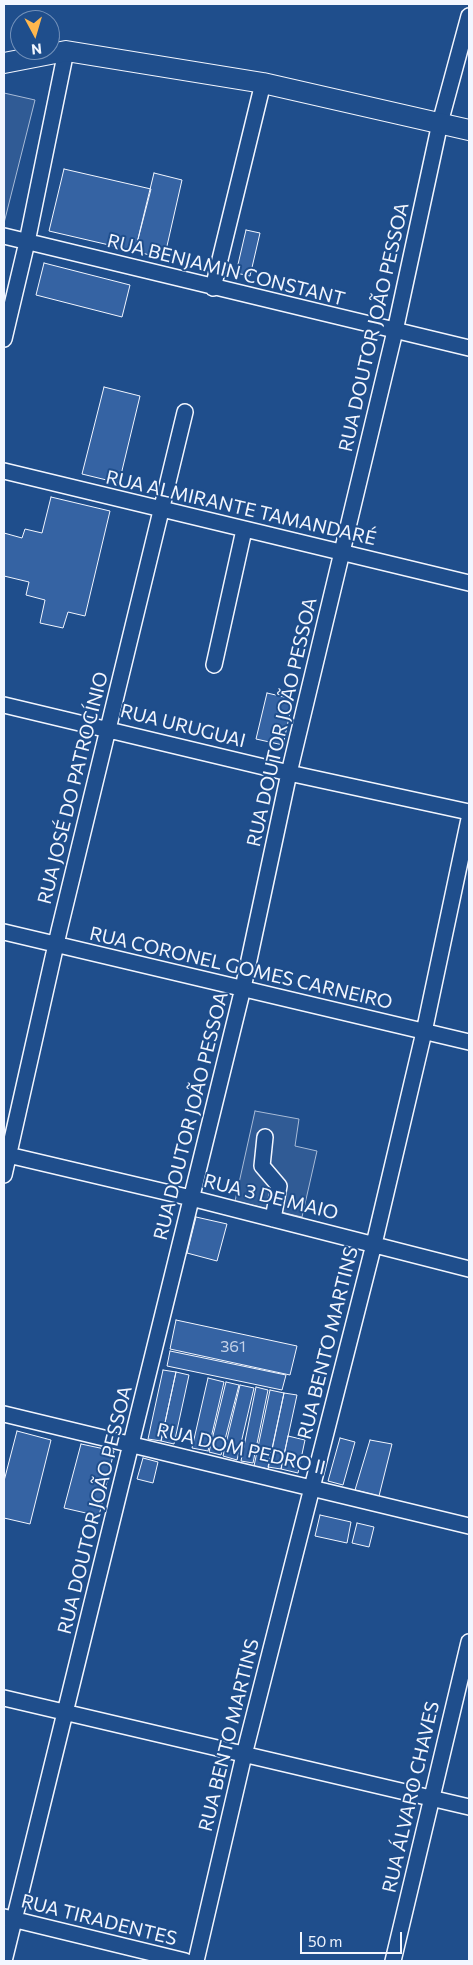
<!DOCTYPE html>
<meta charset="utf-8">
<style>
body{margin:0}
#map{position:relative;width:473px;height:1965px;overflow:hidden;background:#1f4e8c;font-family:Commissioner,sans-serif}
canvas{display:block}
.frame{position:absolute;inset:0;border:5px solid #f2f6ff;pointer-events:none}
.north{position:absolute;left:10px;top:10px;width:50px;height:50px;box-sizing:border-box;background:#1f4e8c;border:1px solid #7391ba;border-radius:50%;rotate:174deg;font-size:14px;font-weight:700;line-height:20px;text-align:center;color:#f2f6ff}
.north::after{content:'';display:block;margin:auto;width:18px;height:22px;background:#ffb74d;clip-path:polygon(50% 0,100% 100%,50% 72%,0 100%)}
.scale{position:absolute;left:300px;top:1932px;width:102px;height:22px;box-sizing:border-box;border:2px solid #f2f6ff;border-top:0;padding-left:6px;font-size:15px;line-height:18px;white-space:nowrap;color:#f2f6ff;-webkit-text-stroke:4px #1f4e8c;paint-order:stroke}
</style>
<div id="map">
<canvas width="473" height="1965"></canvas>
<div class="frame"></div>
<div class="north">N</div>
<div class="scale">50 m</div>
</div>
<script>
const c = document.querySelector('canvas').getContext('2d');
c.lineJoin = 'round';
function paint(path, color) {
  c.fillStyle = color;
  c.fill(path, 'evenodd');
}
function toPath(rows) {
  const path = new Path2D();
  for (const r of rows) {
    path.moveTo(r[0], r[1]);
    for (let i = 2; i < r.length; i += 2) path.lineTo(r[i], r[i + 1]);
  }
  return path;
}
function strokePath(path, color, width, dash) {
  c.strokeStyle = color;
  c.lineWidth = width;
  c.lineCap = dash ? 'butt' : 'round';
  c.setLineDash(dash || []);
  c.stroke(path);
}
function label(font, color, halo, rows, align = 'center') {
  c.font = font + ' Commissioner,sans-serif';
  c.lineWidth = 4;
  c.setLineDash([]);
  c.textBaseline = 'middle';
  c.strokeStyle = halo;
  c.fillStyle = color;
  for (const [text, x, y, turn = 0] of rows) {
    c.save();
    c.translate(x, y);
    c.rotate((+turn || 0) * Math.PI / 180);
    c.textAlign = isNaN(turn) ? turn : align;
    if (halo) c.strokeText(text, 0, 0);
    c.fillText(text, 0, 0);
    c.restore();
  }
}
const built = toPath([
 [4,93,35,100,4,223,4,93],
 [255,1111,299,1119,295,1146,317,1151,302,1217,235,1201,255,1111]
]);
const building = toPath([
 [64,169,151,189,135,251,49,231,64,169],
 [154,173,182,180,164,259,135,251,154,173],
 [246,230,260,233,250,276,236,273,246,230],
 [44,263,130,285,122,317,36,295,44,263],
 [104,387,140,396,119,483,82,474,104,387],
 [51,497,110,511,85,616,68,612,63,628,40,623,45,600,26,595,29,582,4,576,4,533,22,538,25,529,42,533,51,497],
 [267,693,293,699,283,745,256,739,267,693],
 [196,1217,227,1224,217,1261,187,1253,196,1217],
 [176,1320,297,1346,290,1375,170,1349,176,1320],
 [170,1351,286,1375,282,1390,167,1366,170,1351],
 [163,1370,176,1372,161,1441,148,1439,163,1370],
 [176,1372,189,1375,174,1444,161,1441,176,1372],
 [208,1378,224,1382,208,1451,192,1448,208,1378],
 [226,1382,239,1385,221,1455,209,1452,226,1382],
 [240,1385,254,1388,237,1460,223,1456,240,1385],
 [256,1387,268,1390,253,1463,241,1461,256,1387],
 [270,1390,284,1393,268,1469,254,1466,270,1390],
 [284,1393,297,1395,281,1469,268,1467,284,1393],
 [17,1431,51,1440,30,1524,4,1518,4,1481,17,1431],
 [288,1436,305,1440,298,1473,281,1469,288,1436],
 [340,1438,355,1442,343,1485,328,1481,340,1438],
 [370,1440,392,1444,379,1496,355,1490,370,1440],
 [81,1444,114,1451,99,1516,64,1508,81,1444],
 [143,1458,158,1462,153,1483,137,1479,143,1458],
 [320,1515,351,1522,347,1543,315,1536,320,1515],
 [357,1523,374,1527,369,1547,352,1543,357,1523]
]);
const minor = toPath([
 [4,236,469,348],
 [213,288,263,83],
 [4,339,27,242,66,51],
 [4,471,469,583],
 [214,665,244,530],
 [4,705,289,773,469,812],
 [4,932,469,1042],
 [265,1137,262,1166,279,1186,273,1219],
 [4,1154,191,1198,469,1269],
 [4,1175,59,931,185,412],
 [4,1414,469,1526],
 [4,1698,469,1807],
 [4,1917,185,1961],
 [4,1961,243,988,289,773,395,331,440,123,469,16],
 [196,1961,244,1755,374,1244,424,1032,469,819],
 [393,1961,469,1642]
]);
const major = toPath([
 [4,63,66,51,263,83,469,130]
]);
const numberNames = [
 ["361",233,1347]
];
const streetNames = [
 ["RUA BENJAMIN CONSTANT",226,270,14],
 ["RUA DOUTOR JOÃO PESSOA",374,327,-77],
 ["RUA ALMIRANTE TAMANDARÉ",241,508,13],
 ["RUA DOUTOR JOÃO PESSOA",282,722,-77],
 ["RUA URUGUAI",183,726,14],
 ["RUA JOSÉ DO PATROCÍNIO",73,788,-76],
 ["RUA CORONEL GOMES CARNEIRO",241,968,13],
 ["RUA DOUTOR JOÃO PESSOA",191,1116,-76],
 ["RUA 3 DE MAIO",271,1197,14],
 ["RUA BENTO MARTINS",328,1343,-76],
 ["RUA DOM PEDRO II",241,1449,13],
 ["RUA DOUTOR JOÃO PESSOA",95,1510,-76],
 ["RUA BENTO MARTINS",229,1735,-76],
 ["RUA ÁLVARO CHAVES",411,1797,-77],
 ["RUA TIRADENTES",99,1920,14]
];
paint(built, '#305b95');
strokePath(built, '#a8bbd7', 1);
paint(building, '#3563a3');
strokePath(building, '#f2f6ff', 1);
strokePath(minor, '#f2f6ff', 18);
strokePath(major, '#f2f6ff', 22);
strokePath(minor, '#1f4e8c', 15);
strokePath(major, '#1f4e8c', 20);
label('16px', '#c3d1e8', null, numberNames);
label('19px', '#f2f6ff', '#1f4e8c', streetNames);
</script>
